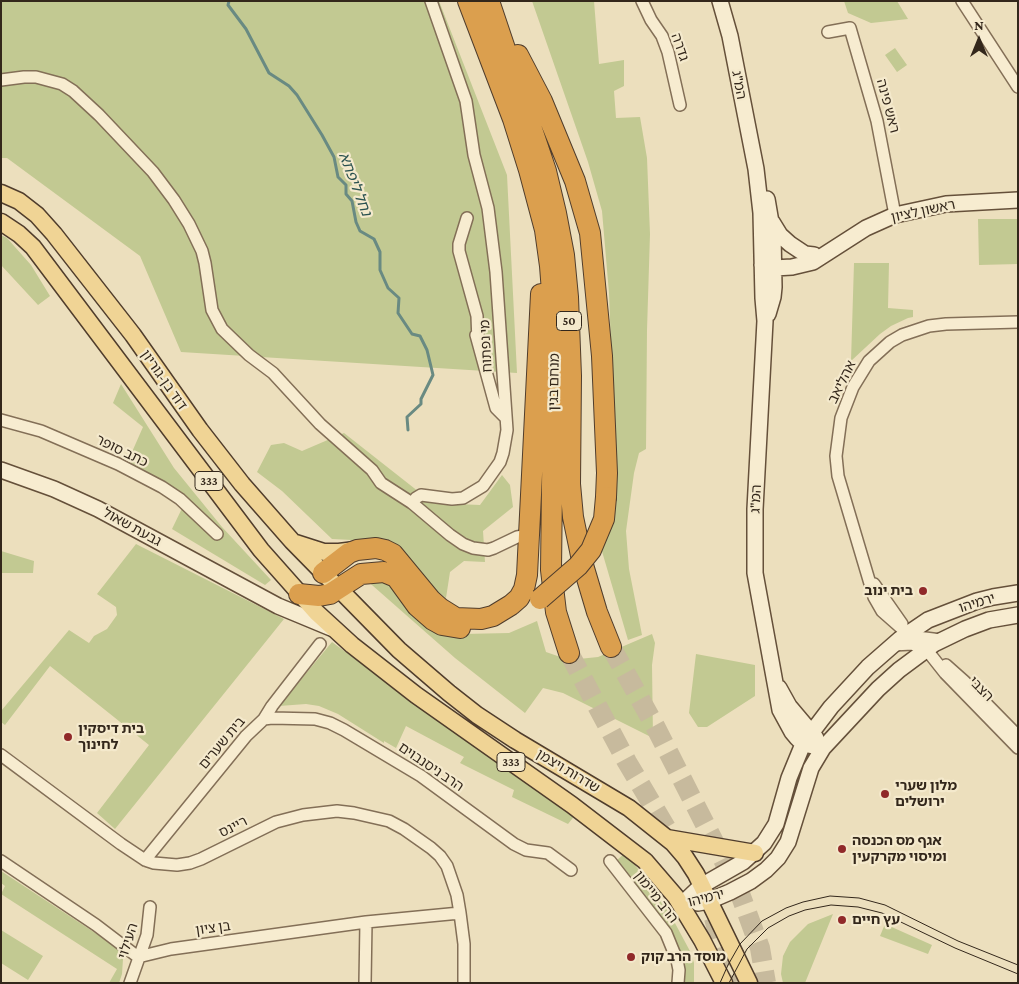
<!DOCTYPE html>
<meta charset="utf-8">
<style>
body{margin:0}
#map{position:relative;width:1019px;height:984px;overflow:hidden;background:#ecdfbd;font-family:"Crimson Pro",serif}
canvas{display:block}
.frame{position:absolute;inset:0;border:2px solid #33271b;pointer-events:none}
.north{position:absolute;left:954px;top:15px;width:50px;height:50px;-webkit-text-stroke:4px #f4e9cc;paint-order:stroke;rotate:0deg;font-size:14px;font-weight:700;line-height:20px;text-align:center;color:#33271b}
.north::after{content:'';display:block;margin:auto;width:18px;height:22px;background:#33271b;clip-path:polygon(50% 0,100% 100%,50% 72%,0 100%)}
</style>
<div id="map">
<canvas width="1019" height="984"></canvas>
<div class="frame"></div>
<div class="north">N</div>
</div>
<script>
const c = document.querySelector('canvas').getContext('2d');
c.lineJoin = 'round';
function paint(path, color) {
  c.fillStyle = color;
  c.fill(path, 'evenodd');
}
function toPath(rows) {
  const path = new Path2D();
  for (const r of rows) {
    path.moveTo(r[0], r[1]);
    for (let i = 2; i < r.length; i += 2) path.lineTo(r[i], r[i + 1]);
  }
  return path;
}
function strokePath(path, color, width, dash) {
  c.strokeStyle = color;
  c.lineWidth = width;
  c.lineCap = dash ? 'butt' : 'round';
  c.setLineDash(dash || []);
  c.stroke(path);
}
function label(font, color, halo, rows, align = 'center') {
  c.font = font + ' "Crimson Pro","Noto Sans Hebrew",serif';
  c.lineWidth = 4.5;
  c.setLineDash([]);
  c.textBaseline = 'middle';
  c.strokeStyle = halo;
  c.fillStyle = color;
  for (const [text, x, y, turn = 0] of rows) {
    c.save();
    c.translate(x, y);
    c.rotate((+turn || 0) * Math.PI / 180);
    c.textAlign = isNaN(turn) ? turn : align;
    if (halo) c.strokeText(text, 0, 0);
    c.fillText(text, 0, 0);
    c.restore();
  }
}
const green = toPath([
 [1,1,439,1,507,175,517,373,181,352,140,256,7,158,1,158],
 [532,1,594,1,599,64,624,60,624,86,614,91,616,118,640,117,647,158,650,234,647,330,646,449,639,453,634,473,626,531,629,569,642,635,628,640,601,548,616,480,609,293,602,211,588,162],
 [844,1,897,1,908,19,871,23,848,13],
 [895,48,907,65,897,72,885,55],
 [978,219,1018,219,1018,264,979,265],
 [1,235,7,238,31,265,50,296,38,305,1,265],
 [854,263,889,263,888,308,913,310,913,317,908,318,891,326,880,334,851,361],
 [121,384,174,468,222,527,271,580,265,585,172,529,187,498,128,461,143,427,113,403],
 [344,433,433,503,480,505,502,475,510,485,513,507,483,531,485,562,464,561,450,572,446,598,372,541,332,539,282,491,257,472,271,445,284,443,302,451],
 [136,544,284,619,115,829,97,813,149,745,50,666,5,725,1,722,1,711,69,630,89,643,94,636,107,629,117,615,116,607,97,594],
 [1,551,34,561,33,573,1,573],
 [375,575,463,634,509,633,537,621,546,652,569,660,598,657,652,634,655,643,652,665,653,738,563,693,543,688,525,713,455,658,364,578],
 [332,642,396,689,576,814,568,824,512,797,514,790,460,763,464,757,406,726,396,748,384,741,384,743,338,714,319,706,306,704,279,706],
 [696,654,755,665,755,696,707,727,698,727,689,713],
 [625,853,655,890,669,912,691,953,694,963,694,983,680,983,681,967,616,861],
 [1,871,115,946,120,952,123,959,122,974,119,983,109,983,117,969,1,894,5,886,1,883],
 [833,914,805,983,783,983,781,974,783,956,790,942,808,924],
 [885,924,932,945,928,954,880,936],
 [1,930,43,956,28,980,1,963]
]);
const stream = toPath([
 [229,1,228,5,246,29,269,73,289,86,297,95,322,135,334,157,338,177,346,185,346,194,352,201,356,222,360,231,374,239,380,252,380,270,388,288,399,298,398,313,412,334,420,336,427,350,433,375,421,399,421,404,407,417,408,430]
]);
const highwayTunnel = toPath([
 [611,647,655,726,739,891,760,948,766,983],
 [569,653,627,762,678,848],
 [714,918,731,983]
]);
const street = toPath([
 [431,1,466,101,474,155,488,208,496,272,507,430,503,453,500,462,483,486,463,498,452,499,421,495,416,498,412,503,450,535,463,544,473,548,488,550,494,548,517,537,523,536,529,528],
 [642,1,651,20,662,36,668,52,680,105],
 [962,1,1018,87],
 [828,32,850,28,877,121,895,215],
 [1,80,24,77,36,77,62,84,73,91,99,115,153,172,174,200,189,224,202,251,205,263,212,310,222,329,249,355,273,373,320,424,372,470,381,483,412,503],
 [467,218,459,244,459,251,477,316,478,342],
 [476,335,496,408,505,417],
 [1,420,41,431,118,464,162,487,180,499,217,534],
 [874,584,902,624],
 [941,640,917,637,907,633,882,611,874,597,838,476,836,456,841,418,853,387,869,361,890,342,902,335,929,326,946,324,1018,322],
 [924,643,926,649,945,673,1018,748],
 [893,645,912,644,928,650],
 [946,665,964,681,1018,736],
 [264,719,272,718,315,719,330,723,344,730,421,776,514,844,526,850,548,853,571,870],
 [1,755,121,844,145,860,154,863,177,865,190,863,201,859,276,822,303,815,337,811,354,813,389,821,404,829,431,848,440,856,447,866,457,895,460,913,464,944,464,983],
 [145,860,246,736,264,719,272,706,320,644],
 [1,861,96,925,138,957],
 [610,861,666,933,677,960,679,970,678,983],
 [138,957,171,949,366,922,460,913],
 [130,983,147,935,150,907],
 [365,983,366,922]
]);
const secondary = toPath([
 [720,1,730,36,756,169,761,213,763,298,765,321,755,509,755,573,780,710,792,732,797,738,803,744,823,748],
 [767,199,773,234,774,287,773,297,768,314],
 [772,222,780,235,790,244,805,254,814,255],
 [762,265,774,268,792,267,813,262,866,228,895,215,946,204,1018,200],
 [1,470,54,489,98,509,278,606,331,628],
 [779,688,789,706,816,738],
 [698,903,709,901,730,892,751,881,766,870,778,858,788,842,811,768,823,748,878,689,899,670,934,644,965,629,989,620,1018,615],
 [681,905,701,886,743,862,764,843,776,824,789,778,803,744,831,707,868,667,900,639,928,620,977,601,993,597,1018,593]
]);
const primary = toPath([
 [1,193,19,201,37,215,54,234,133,335,200,430,242,484,292,541,399,650,449,693,477,715,515,740,629,808,673,843,685,857,696,874,749,983],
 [1,222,19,234,33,247,261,550,316,612,352,645,416,695,572,805,645,861,676,897,702,940,724,983],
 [296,543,324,552,339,552,355,550],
 [667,838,755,853]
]);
const highway = toPath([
 [468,1,513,119,529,170,545,230,550,266,554,318,551,570,556,612,569,653],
 [489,1,546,171,556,213,564,255,568,297,571,376,570,484,573,517,583,565,597,612,611,647],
 [518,55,542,101,575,181,590,233,602,356,607,473,606,497],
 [323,573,349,553,357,550,376,548,385,550,393,554,431,600,440,608,456,618,481,619,493,616,511,605,519,598,524,589,527,575,541,294],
 [299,594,319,596,330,594,361,574,384,572,396,577,417,606,433,620,442,625,460,628]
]);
const tram = toPath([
 [720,983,728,965,740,944,762,921,786,908,803,902,830,896,859,898,885,905,958,941,1018,965],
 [729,983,747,949,768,928,789,916,805,910,831,905,858,907,882,913,955,948,1018,974]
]);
const highwayBridge = toPath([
 [540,599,578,566,591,550,604,519,606,497]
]);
const markers = [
 [923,591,5,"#902929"],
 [68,737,5,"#902929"],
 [885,794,5,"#902929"],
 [842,849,5,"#902929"],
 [842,920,5,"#902929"],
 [631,957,5,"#902929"]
];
const shields = [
 [569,321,25],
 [209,481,28],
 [511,762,28]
];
const shieldNames = [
 ["50",569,321],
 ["333",209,481],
 ["333",511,762]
];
const streetNames = [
 ["גדרה",680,47,71],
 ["המ\"ג",739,85,79],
 ["ראש פינה",888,106,75],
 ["ראשון לציון",923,211,-12],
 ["מי נפתוח",486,346,-93],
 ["דוד בן-גוריון",164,380,55],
 ["מנחם בגין",554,382,-89],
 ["אהליאב",842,382,-64],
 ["כתב סופר",122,451,26],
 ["המ\"ג",756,499,-87],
 ["גבעת שאול",132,527,29],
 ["ירמיהו",977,603,-17],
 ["הצבי",981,689,46],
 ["בית שערים",222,743,-50],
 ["הרב ניסנבוים",431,767,34],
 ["שדרות ויצמן",568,771,31],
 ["ריינס",233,827,-27],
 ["הרב מיימון",656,897,52],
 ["ירמיהו",706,898,-14],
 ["בן ציון",213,928,-8],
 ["העילוי",128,941,-72]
];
const poiNames = [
 ["בית ינוב",913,591,"right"],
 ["בית דיסקין",78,729],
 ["לחינוך",78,745],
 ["מלון שערי",895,786],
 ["ירושלים",895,802],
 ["אגף מס הכנסה",852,841],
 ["ומיסוי מקרקעין",852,857],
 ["עץ חיים",852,920],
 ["מוסד הרב קוק",641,957]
];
const waterNames = [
 ["נחל ליפתא",355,184,69]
];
paint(green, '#c2c992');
strokePath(stream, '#698a82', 3);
strokePath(highwayTunnel, '#c7ba9d', 20, [20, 10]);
strokePath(street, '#836f57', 14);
strokePath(secondary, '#65503a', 18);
strokePath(primary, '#503d2c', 19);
strokePath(highway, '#503d2c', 22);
strokePath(street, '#f7ecd0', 11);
strokePath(secondary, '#f7ecd0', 15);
strokePath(primary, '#f0d495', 16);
strokePath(highway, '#db9f4e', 20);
strokePath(tram, '#33271b', 1);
strokePath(highwayBridge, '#503d2c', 22, []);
strokePath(highwayBridge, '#db9f4e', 20);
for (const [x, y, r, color] of markers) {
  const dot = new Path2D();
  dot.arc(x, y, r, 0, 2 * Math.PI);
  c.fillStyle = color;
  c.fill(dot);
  strokePath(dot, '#f4e9cc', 2);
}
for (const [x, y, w] of shields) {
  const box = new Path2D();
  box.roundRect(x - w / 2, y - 9.5, w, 19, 4);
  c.fillStyle = '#f4e9cc';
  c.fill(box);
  strokePath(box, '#33271b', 1);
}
label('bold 12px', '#33271b', null, shieldNames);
label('14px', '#33271b', '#f4e9cc', streetNames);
label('bold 14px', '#33271b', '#f4e9cc', poiNames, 'left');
label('italic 15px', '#2b5250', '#f4e9cc', waterNames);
</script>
